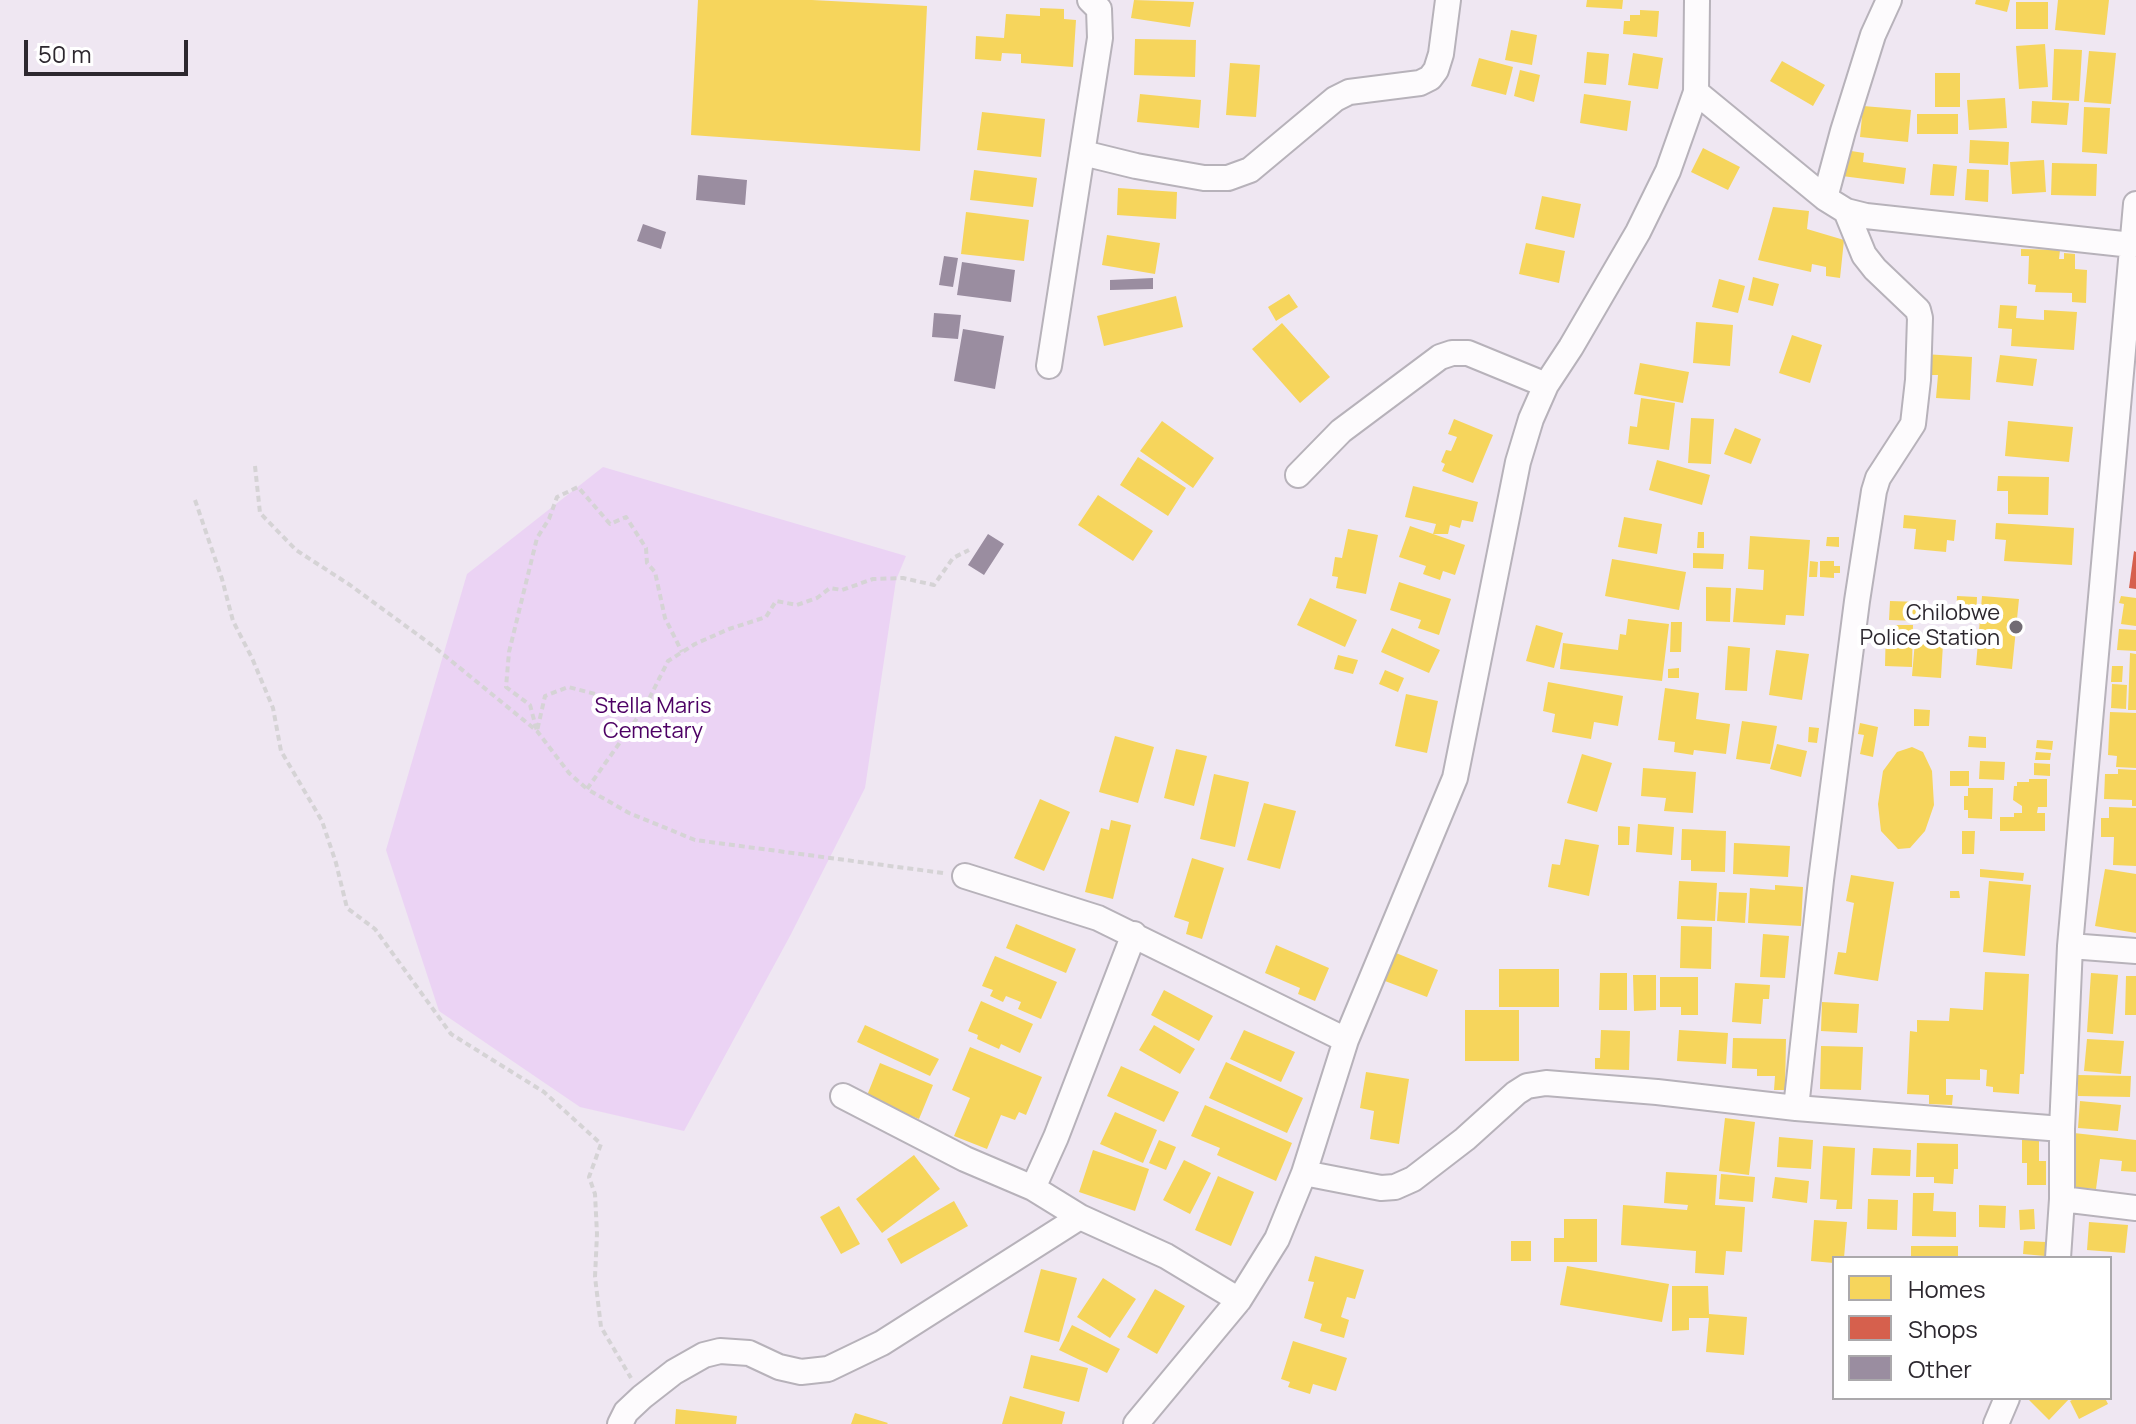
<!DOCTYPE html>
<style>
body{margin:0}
#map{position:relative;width:2136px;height:1424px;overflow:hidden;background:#efe7f2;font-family:Manrope,sans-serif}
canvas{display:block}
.legend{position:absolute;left:1832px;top:1256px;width:280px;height:144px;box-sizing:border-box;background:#fff;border:2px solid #aba9ac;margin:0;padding:10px 14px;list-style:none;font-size:24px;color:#2d282f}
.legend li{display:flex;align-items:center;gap:16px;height:40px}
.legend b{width:40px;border:2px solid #aba9ac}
.scale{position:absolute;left:24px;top:40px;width:164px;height:36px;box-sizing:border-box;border:4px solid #2d282f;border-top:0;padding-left:10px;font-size:24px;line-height:28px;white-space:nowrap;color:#2d282f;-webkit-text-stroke:6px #fff;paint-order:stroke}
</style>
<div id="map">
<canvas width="2136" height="1424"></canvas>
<ul class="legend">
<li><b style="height:22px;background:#f6d55c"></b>Homes</li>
<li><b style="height:22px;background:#d6604d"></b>Shops</li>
<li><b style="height:22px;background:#9a8da0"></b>Other</li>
</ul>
<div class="scale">50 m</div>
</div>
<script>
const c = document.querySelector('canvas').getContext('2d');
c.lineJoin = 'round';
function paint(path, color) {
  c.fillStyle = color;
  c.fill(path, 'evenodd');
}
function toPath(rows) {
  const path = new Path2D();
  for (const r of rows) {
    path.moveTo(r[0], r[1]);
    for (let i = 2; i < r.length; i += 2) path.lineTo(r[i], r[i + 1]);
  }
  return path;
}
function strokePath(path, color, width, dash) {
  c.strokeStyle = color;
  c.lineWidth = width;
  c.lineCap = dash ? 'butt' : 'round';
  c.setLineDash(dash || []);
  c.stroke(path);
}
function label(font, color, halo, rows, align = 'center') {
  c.font = font + ' Manrope,sans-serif';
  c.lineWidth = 8;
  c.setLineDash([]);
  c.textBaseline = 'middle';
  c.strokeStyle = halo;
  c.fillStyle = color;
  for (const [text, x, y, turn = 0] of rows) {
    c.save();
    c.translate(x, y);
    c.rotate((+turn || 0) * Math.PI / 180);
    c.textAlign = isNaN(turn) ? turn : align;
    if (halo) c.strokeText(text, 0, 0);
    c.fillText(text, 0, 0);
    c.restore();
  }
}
const green = toPath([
 [603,467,906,556,896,580,865,788,790,936,684,1131,580,1107,439,1011,386,850,467,574]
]);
const homes = toPath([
 [698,0,812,0,927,6,920,151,691,135],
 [1134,0,1194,2,1190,27,1131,18],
 [1587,0,1623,0,1622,9,1586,7],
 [1976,0,2010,0,2007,12,1975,4],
 [2058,0,2109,0,2105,35,2055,30],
 [2016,2,2048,2,2048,29,2016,29],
 [1040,8,1064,9,1064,19,1076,20,1073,67,1021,63,1021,54,1002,53,1001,61,975,59,976,36,1004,38,1006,14,1040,16],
 [1640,10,1659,11,1657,37,1623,34,1624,21,1630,21,1630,15,1640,15],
 [1511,30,1537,35,1532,65,1505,60],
 [1135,39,1196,40,1195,77,1134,75],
 [2045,44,2048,87,2019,89,2016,46],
 [2054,49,2082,50,2079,101,2052,100],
 [2089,51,2116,53,2111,104,2084,102],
 [1587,52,1609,54,1606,85,1584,83],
 [1633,53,1663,58,1658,89,1628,85],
 [1479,58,1513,67,1506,95,1471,86],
 [1782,61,1825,85,1813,106,1770,81],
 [1230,63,1260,65,1256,117,1226,115],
 [1520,70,1540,75,1534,102,1514,96],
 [1935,73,1960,73,1960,107,1935,107],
 [1140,94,1201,100,1199,128,1137,122],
 [1584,94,1631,101,1627,131,1580,123],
 [2005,98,2007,128,1969,130,1967,100],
 [2032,101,2069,103,2067,125,2031,123],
 [1863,106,1911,110,1908,142,1860,137],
 [2084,107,2110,108,2107,154,2082,152],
 [982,112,1045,119,1041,157,977,150],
 [1917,114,1958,114,1958,134,1917,134],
 [1970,140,2009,142,2008,165,1969,163],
 [1703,148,1740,167,1728,190,1691,172],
 [1845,150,1864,153,1863,162,1906,168,1904,184,1842,176],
 [2044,160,2046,192,2012,194,2010,162],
 [2052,163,2097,164,2096,196,2051,195],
 [1933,164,1957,166,1954,196,1930,195],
 [1967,169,1989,170,1988,202,1965,200],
 [974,170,1037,178,1033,207,970,200],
 [1118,188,1177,192,1176,219,1117,215],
 [1542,196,1581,204,1574,238,1535,229],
 [1773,207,1809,211,1807,229,1844,240,1840,278,1826,276,1826,267,1812,264,1811,272,1758,260],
 [966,212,1029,220,1024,261,961,254],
 [1107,235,1160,243,1155,274,1102,265],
 [1526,243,1565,251,1559,283,1519,274],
 [2021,249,2060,250,2059,259,2064,259,2064,253,2075,254,2075,269,2087,270,2086,303,2072,302,2072,293,2035,292,2036,285,2028,284,2029,256,2021,256],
 [1753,277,1779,284,1773,306,1748,300],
 [1719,279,1745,286,1738,313,1712,307],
 [1289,294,1298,307,1276,321,1268,307],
 [1176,296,1183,327,1104,346,1097,316],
 [2000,305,2017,306,2016,318,2044,320,2044,310,2077,312,2074,350,2011,346,2012,329,1998,328],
 [1696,322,1733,325,1730,366,1693,363],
 [1282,323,1330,377,1300,403,1252,349],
 [1792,335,1822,345,1810,383,1779,373],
 [1924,354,1972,357,1970,400,1936,398,1938,375,1923,375],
 [2000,355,2037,359,2033,386,1996,382],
 [1640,363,1689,372,1683,403,1634,394],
 [1641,398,1675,403,1669,450,1628,444,1630,426,1637,427],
 [1691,418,1714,419,1711,464,1688,463],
 [1454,419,1493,435,1473,483,1442,471,1445,464,1441,462,1446,450,1451,451,1457,437,1448,434],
 [1162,421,1214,458,1193,488,1140,451],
 [2008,421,2073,427,2069,462,2005,456],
 [1735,428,1761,439,1751,464,1724,454],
 [1138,457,1186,488,1168,516,1120,485],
 [1657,460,1710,475,1702,505,1649,490],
 [1998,476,2049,477,2048,515,2008,514,2008,491,1997,491],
 [1413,486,1478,502,1473,522,1462,520,1460,528,1450,525,1448,534,1433,534,1436,524,1405,517],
 [1098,495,1153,531,1133,561,1078,525],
 [1904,515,1956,520,1954,541,1947,540,1946,552,1914,549,1916,529,1903,528],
 [1624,517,1662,524,1657,554,1618,547],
 [1996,523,2074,528,2072,565,2004,561,2006,540,1995,539],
 [1410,526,1465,545,1455,575,1443,571,1440,580,1423,574,1426,566,1399,557],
 [1348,529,1378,535,1366,594,1336,588,1338,577,1332,576,1335,557,1342,558],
 [1698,532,1704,532,1704,548,1697,548],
 [1750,536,1810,540,1804,616,1786,615,1785,625,1733,622,1736,588,1763,590,1764,570,1748,569],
 [1827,537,1839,537,1839,547,1826,546],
 [1693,553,1724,554,1723,569,1693,568],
 [1612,559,1686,572,1679,610,1605,596],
 [1810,561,1818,562,1817,577,1809,577],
 [1820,561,1834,561,1834,566,1840,566,1840,573,1834,573,1834,578,1820,577],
 [1399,582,1451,599,1439,635,1418,628,1421,620,1390,610],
 [1706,587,1731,588,1730,622,1706,621],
 [1957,596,1977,597,1976,621,1956,620],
 [1982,596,2019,599,2012,669,1976,665],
 [2121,596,2136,598,2136,626,2121,624,2124,604,2119,603],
 [1310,598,1357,620,1345,647,1297,625],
 [1890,601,1920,602,1919,621,1889,620],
 [1628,619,1669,624,1662,681,1560,669,1563,643,1618,650,1620,634,1626,635],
 [1671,622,1682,622,1681,652,1670,652],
 [1536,625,1563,633,1554,668,1526,661],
 [1886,625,1913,625,1912,667,1885,666],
 [1392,628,1440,650,1429,673,1381,652],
 [2119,629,2136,630,2136,651,2117,650],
 [1915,641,1943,644,1941,678,1912,676],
 [1728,646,1750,648,1747,691,1725,690],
 [1776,650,1809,654,1802,700,1769,695],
 [2130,653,2136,654,2136,710,2128,710],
 [1338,655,1358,660,1353,674,1334,669],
 [2112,666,2123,666,2122,682,2111,682],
 [1679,668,1679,678,1668,678,1668,669],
 [1385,670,1404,678,1398,692,1379,684],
 [1548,682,1623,696,1618,726,1594,722,1591,739,1552,732,1555,714,1543,711],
 [2112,684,2127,685,2126,709,2111,708],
 [1665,688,1699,693,1696,719,1730,724,1726,754,1694,750,1693,755,1674,752,1675,742,1658,740],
 [1406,694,1438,701,1427,753,1395,746],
 [1914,709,1930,710,1929,726,1914,726],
 [2110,712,2136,713,2136,768,2116,767,2117,756,2108,755],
 [1742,721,1777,726,1770,764,1736,759],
 [1860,723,1878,727,1873,757,1860,754,1864,735,1858,734],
 [1809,727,1819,728,1817,743,1808,742],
 [1115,736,1154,747,1138,803,1099,792],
 [1969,736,1986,737,1986,748,1968,747],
 [2037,740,2053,741,2052,750,2036,748],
 [1777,744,1807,751,1801,777,1770,769],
 [1912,747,1923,752,1932,771,1934,805,1925,831,1910,848,1898,849,1881,831,1878,804,1883,771,1897,752],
 [1176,749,1207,756,1194,806,1164,798],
 [2036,752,2051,753,2050,760,2035,760],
 [1582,754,1612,763,1597,812,1567,803],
 [1980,761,2005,762,2004,780,1979,779],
 [2034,763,2050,764,2050,776,2034,775],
 [1643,768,1696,772,1693,813,1664,811,1666,798,1641,796],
 [2118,769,2136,770,2136,806,2132,806,2132,800,2104,799,2105,774,2118,774],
 [1950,771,1969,771,1969,786,1950,786],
 [1214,774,1249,782,1235,847,1200,839],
 [2029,779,2047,779,2047,807,2038,807,2037,813,2045,813,2045,831,2000,831,2000,817,2014,817,2014,813,2022,813,2022,806,2013,800,2014,786,2017,786,2017,782,2029,782],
 [1968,788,1993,788,1992,819,1968,818,1968,810,1964,810,1964,796,1968,796],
 [1040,799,1070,812,1044,871,1014,858],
 [1264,803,1296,811,1280,869,1247,860],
 [2109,807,2136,808,2136,866,2113,865,2114,837,2101,837,2101,818,2109,818],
 [1111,820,1131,825,1113,899,1085,892,1101,828,1109,830],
 [1638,824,1674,827,1672,855,1636,852],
 [1618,826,1630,827,1629,845,1618,845],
 [1682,829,1726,831,1725,872,1691,871,1691,860,1681,860],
 [1962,831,1975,831,1974,854,1962,854],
 [1565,839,1599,845,1589,896,1548,887,1552,864,1560,865],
 [1734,843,1790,846,1788,877,1733,874],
 [1192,858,1224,868,1202,939,1186,934,1189,922,1174,917],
 [1980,869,2024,873,2023,881,1980,877],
 [2105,869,2136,874,2136,933,2095,926],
 [1851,875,1894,882,1878,981,1834,974,1838,952,1846,953,1854,903,1846,901],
 [1679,881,1717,883,1715,921,1677,919],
 [1989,881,2031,885,2025,956,1983,952],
 [1775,885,1803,887,1801,926,1748,923,1750,888,1775,890],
 [1950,891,1959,891,1960,898,1950,898],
 [1719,892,1747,893,1745,923,1717,921],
 [1016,924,1076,949,1066,973,1006,948],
 [1681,926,1712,927,1711,969,1680,968],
 [1763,934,1789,936,1785,978,1760,977],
 [1276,945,1329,968,1315,1001,1298,994,1300,988,1265,973],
 [1396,953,1438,970,1427,997,1385,981],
 [995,956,1057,982,1041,1019,1018,1009,1021,1002,1006,996,1003,1002,990,996,993,990,982,986],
 [1499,969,1559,969,1559,1007,1499,1007],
 [1985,972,2029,974,2024,1074,2020,1074,2019,1094,1993,1092,1993,1087,1986,1086,1987,1070,1980,1069,1980,1080,1946,1079,1946,1095,1953,1095,1952,1105,1929,1104,1929,1095,1907,1094,1910,1031,1917,1032,1917,1020,1949,1021,1950,1008,1983,1010],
 [1600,973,1627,973,1627,1010,1599,1010],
 [2091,973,2118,975,2113,1034,2087,1032],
 [1633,975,1656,975,1656,1010,1634,1011],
 [2126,976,2136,976,2136,1015,2125,1015],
 [1660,977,1698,977,1698,1015,1681,1015,1681,1007,1660,1007],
 [1735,983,1770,985,1769,999,1763,999,1761,1024,1732,1022],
 [1164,990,1213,1016,1199,1041,1151,1015],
 [981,1001,1033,1024,1020,1053,1001,1044,999,1049,977,1039,978,1035,968,1031],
 [1822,1002,1859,1004,1857,1033,1821,1031],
 [1465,1010,1519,1010,1519,1061,1465,1061],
 [865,1025,939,1059,930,1076,857,1042],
 [1154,1025,1195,1049,1180,1074,1139,1050],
 [1244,1030,1295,1052,1281,1082,1230,1059],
 [1601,1030,1630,1031,1629,1070,1595,1069,1595,1058,1600,1058],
 [1679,1030,1728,1033,1726,1064,1677,1061],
 [1733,1038,1786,1039,1785,1090,1774,1090,1775,1076,1757,1076,1757,1069,1732,1068],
 [2087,1039,2124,1041,2121,1074,2084,1071],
 [1821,1046,1863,1047,1861,1090,1820,1089],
 [970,1047,1042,1077,1026,1115,1019,1112,1015,1120,1001,1115,987,1149,954,1136,970,1098,952,1090],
 [1226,1062,1303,1098,1287,1133,1209,1098],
 [880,1063,933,1085,919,1119,866,1098],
 [1121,1066,1179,1092,1164,1122,1107,1096],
 [1366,1072,1409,1079,1399,1144,1370,1139,1374,1111,1360,1108],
 [2078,1075,2131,1076,2130,1097,2078,1096],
 [2080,1101,2121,1105,2118,1131,2078,1128],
 [1205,1105,1292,1143,1276,1181,1217,1155,1220,1148,1191,1136],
 [1115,1112,1157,1130,1143,1163,1100,1144],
 [1725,1118,1755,1122,1749,1175,1719,1171],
 [2074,1133,2136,1140,2136,1172,2121,1171,2122,1161,2100,1159,2096,1189,2069,1187],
 [1779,1137,1813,1140,1811,1169,1777,1167],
 [2022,1138,2039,1138,2039,1161,2046,1161,2046,1185,2027,1185,2027,1163,2022,1163],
 [1159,1140,1176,1147,1166,1170,1149,1163],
 [1917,1143,1958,1144,1958,1169,1954,1169,1953,1184,1934,1183,1934,1177,1916,1177],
 [1823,1146,1855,1148,1852,1209,1836,1209,1837,1200,1820,1199],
 [1873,1148,1911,1150,1910,1176,1871,1175],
 [1093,1150,1149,1169,1135,1211,1079,1192],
 [914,1155,940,1189,882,1233,856,1199],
 [1184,1160,1211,1173,1190,1214,1163,1200],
 [1666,1172,1717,1175,1715,1205,1745,1207,1742,1252,1726,1251,1724,1275,1695,1273,1696,1251,1621,1245,1623,1205,1687,1210,1688,1205,1664,1203],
 [1721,1174,1755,1177,1753,1202,1719,1199],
 [1218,1176,1254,1192,1231,1246,1195,1230],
 [1775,1177,1809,1181,1807,1203,1772,1198],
 [1913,1193,1934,1193,1933,1211,1956,1212,1956,1237,1912,1236],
 [1868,1199,1898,1200,1897,1230,1867,1229],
 [954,1201,968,1226,901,1264,887,1239],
 [1979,1205,2006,1206,2005,1228,1979,1227],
 [839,1206,860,1244,841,1254,820,1217],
 [2034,1209,2035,1229,2020,1230,2019,1210],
 [1564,1219,1597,1219,1597,1262,1554,1262,1554,1238,1564,1238],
 [1814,1220,1847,1222,1844,1258,1834,1258,1834,1263,1811,1261],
 [2089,1222,2128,1225,2125,1253,2087,1250],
 [1511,1241,1531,1241,1531,1261,1511,1261],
 [2024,1241,2046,1242,2045,1256,2023,1254],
 [1911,1246,1958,1246,1958,1258,1911,1258],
 [1315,1256,1364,1270,1355,1299,1347,1297,1341,1317,1349,1320,1344,1338,1320,1331,1322,1324,1304,1318,1314,1282,1308,1281],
 [1567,1266,1669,1284,1662,1322,1560,1305],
 [1041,1269,1077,1278,1059,1342,1024,1332],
 [1103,1278,1136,1299,1110,1338,1077,1317],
 [1672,1286,1708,1286,1709,1314,1747,1317,1744,1355,1706,1352,1709,1318,1689,1318,1689,1330,1672,1331],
 [1155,1289,1185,1306,1157,1354,1127,1337],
 [1072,1325,1120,1349,1107,1373,1059,1350],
 [1293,1341,1347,1358,1336,1391,1313,1384,1310,1394,1288,1387,1290,1382,1281,1379],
 [1031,1355,1088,1368,1079,1402,1023,1388],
 [1010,1396,1065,1412,1062,1424,1002,1424],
 [2031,1398,2070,1398,2049,1420,2029,1400],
 [2076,1398,2105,1398,2108,1404,2079,1419,2070,1401],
 [676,1409,737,1416,736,1424,675,1424],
 [855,1413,888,1423,887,1424,851,1424]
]);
const shops = toPath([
 [2134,551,2136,552,2136,589,2129,588]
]);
const building = toPath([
 [698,175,747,180,745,205,696,200],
 [643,224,666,232,661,249,637,241],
 [944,256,958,258,953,287,939,285],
 [962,262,1015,270,1011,302,957,295],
 [1153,278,1153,289,1110,290,1110,280],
 [934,313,961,315,958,339,932,337],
 [963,329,1004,336,995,389,954,381],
 [988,534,1004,544,984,575,968,565]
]);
const path = toPath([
 [255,466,260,513,296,550,350,585,433,646,537,731,569,773,587,789],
 [195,500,222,579,233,621,252,658,273,708,281,751,322,821,336,863,347,908,375,929,451,1034,544,1092,601,1144,589,1177,595,1194,597,1234,595,1277,601,1327,631,1378],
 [640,715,603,696,568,687,545,696,537,731,530,705,506,687,509,652,537,538,549,519,557,497,578,487,610,524,626,517,646,548,647,563,655,572,665,618,682,652],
 [943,873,695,840,629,813,587,789,645,707,668,661,695,644,729,629,766,617,776,601,797,605,817,598,830,588,842,590,873,579,903,578,934,585,953,558,969,550]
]);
const minor = toPath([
 [1696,92,1825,198,1846,211,1866,216,2132,245],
 [1083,153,1136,166,1204,178,1228,178,1250,170,1335,99,1349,92,1420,83,1430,78,1436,70,1441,54,1448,0],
 [1825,198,1843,131,1873,35,1889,0],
 [1049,366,1100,38,1099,9,1090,0],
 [1298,475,1341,431,1440,357,1452,353,1468,353,1546,385],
 [965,876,1098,918,1346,1040],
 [2070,946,2136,951],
 [843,1096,965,1159,1033,1188,1080,1217,1166,1256,1239,1300],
 [1796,1108,1821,880,1857,601,1874,491,1878,478,1913,424,1918,380,1920,318,1918,310,1875,269,1864,255,1846,211],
 [1304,1173,1381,1188,1395,1187,1413,1179,1465,1139,1516,1093,1527,1086,1546,1083,1657,1092,1796,1108,2062,1129],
 [1033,1188,1056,1137,1134,934],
 [2062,1199,2136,1208],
 [2058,1258,2062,1199,2062,1129,2070,946,2136,204],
 [620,1424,626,1412,642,1397,674,1372,704,1355,720,1351,749,1353,779,1367,801,1372,828,1369,882,1343,1080,1217],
 [1136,1424,1239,1300,1277,1239,1304,1173,1346,1040,1455,778,1518,462,1531,419,1546,385,1571,347,1638,232,1668,171,1696,92,1697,0],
 [1996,1424,2007,1398]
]);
const markers = [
 [2016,627,8,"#716b73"]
];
const poiNames = [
 ["Chilobwe",2000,614],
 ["Police Station",2000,639]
];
const parkNames = [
 ["Stella Maris",653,707],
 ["Cemetary",653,732]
];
paint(green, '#ebd3f4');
paint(homes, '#f6d55c');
paint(shops, '#d6604d');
paint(building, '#9a8da0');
strokePath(minor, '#b7b2ba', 28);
strokePath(path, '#d5d3d5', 4, [6, 4]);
strokePath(minor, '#fdfbfd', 24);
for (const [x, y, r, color] of markers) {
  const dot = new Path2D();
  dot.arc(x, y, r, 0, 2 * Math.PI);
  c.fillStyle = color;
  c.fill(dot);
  strokePath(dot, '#fff', 3);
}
label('22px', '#2d282f', '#fff', poiNames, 'right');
label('22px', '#4d0064', '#fff', parkNames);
</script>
